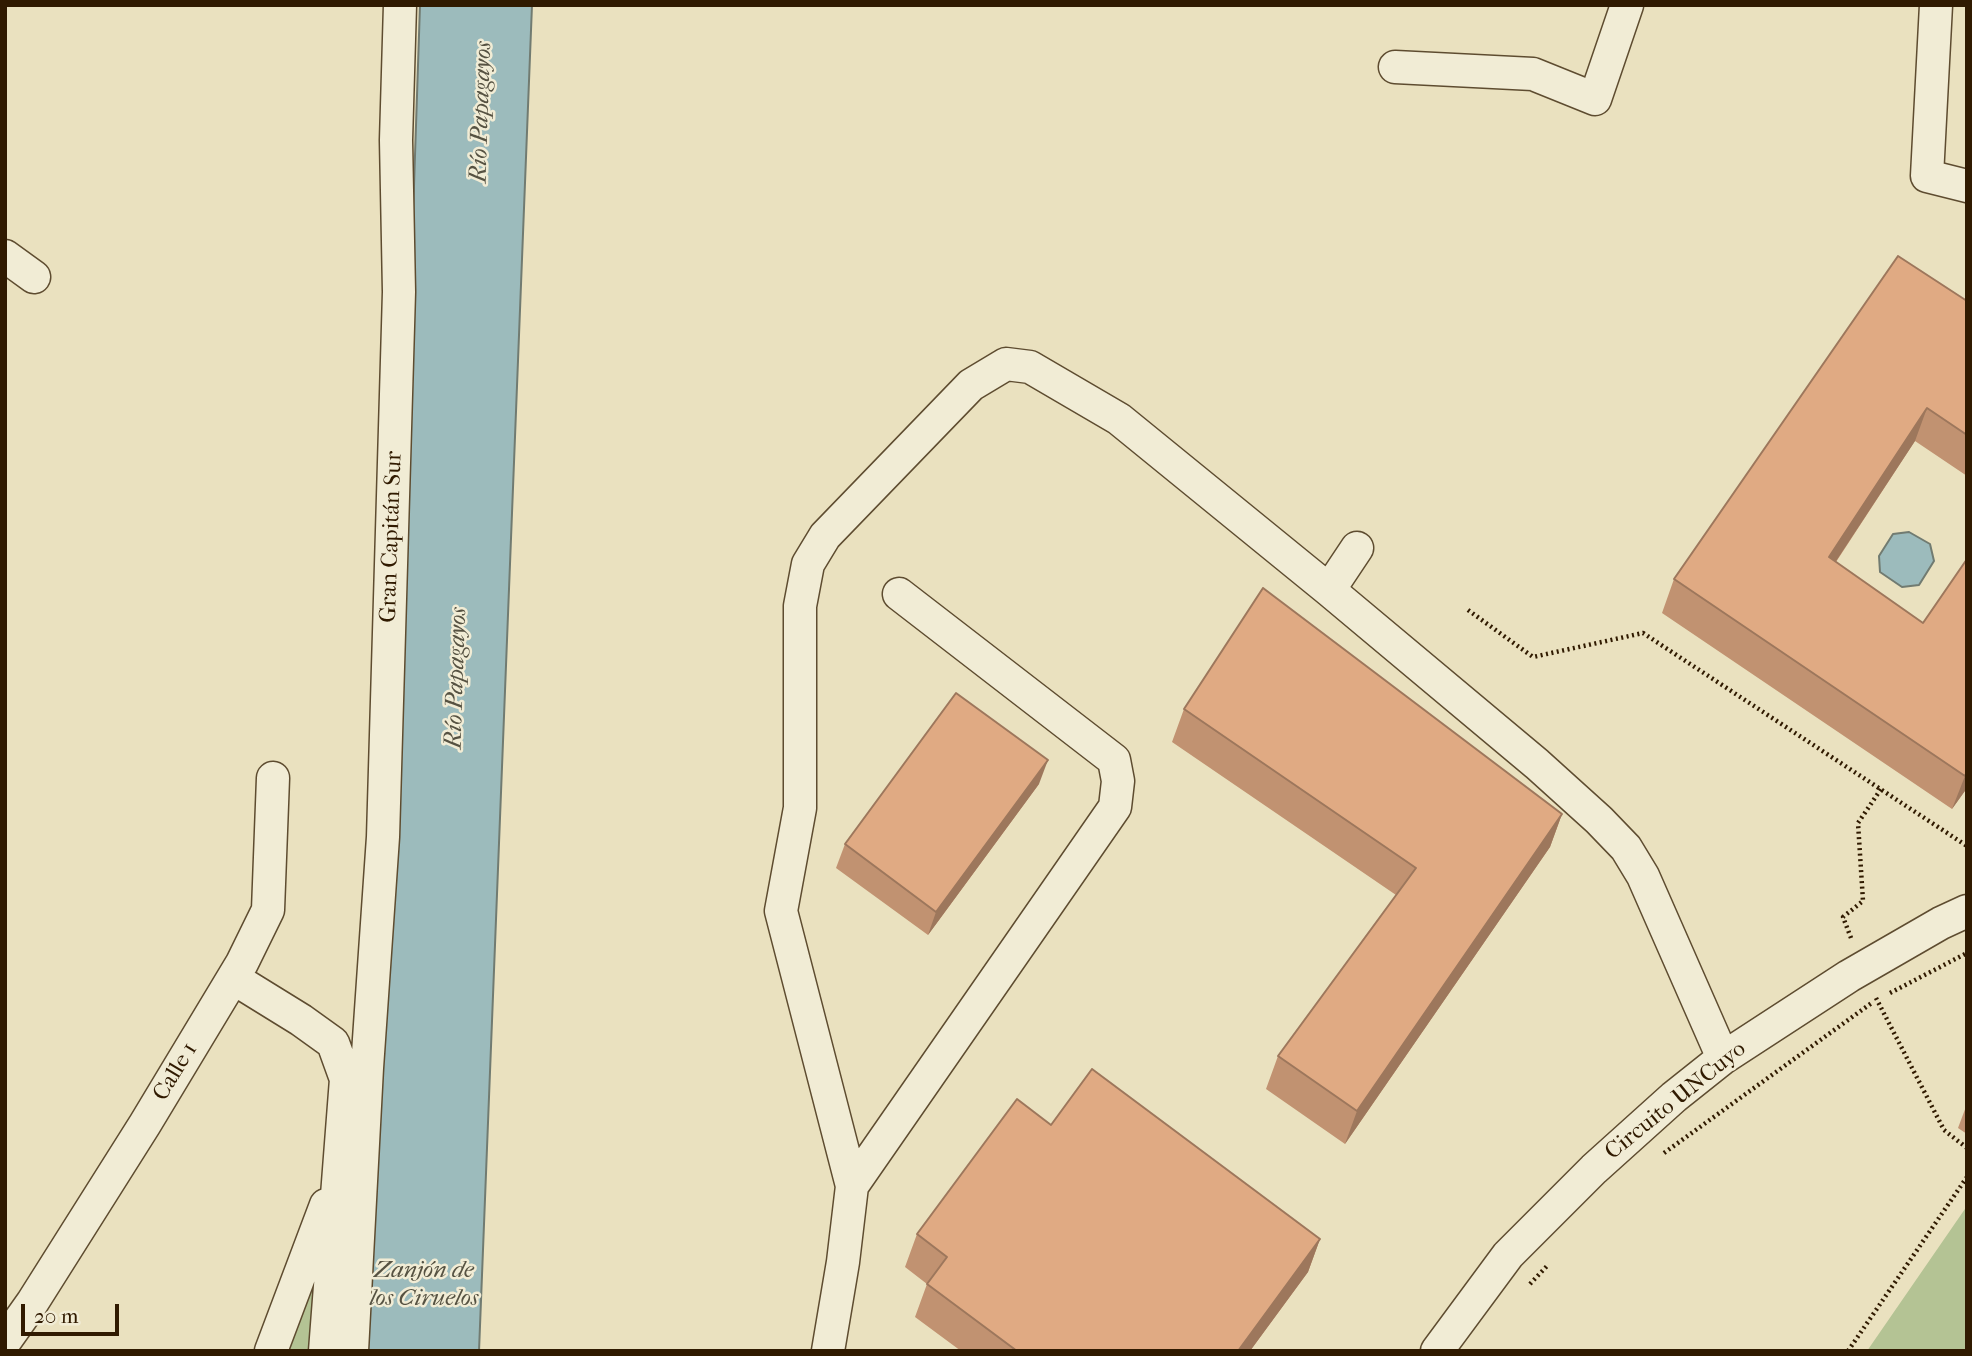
<!DOCTYPE html>
<meta charset="utf-8">
<style>
body{margin:0}
#map{position:relative;width:1972px;height:1356px;overflow:hidden;background:#eae1bf;font-family:"IM FELL French Canon",serif}
canvas{display:block}
.frame{position:absolute;inset:0;border:7px solid #301a00;pointer-events:none}
.scale{position:absolute;left:21px;top:1304px;width:98px;height:32px;box-sizing:border-box;border:4px solid #301a00;border-top:0;padding-left:9px;font-size:21px;line-height:24px;white-space:nowrap;color:#301a00;-webkit-text-stroke:5px #f1ecd5;paint-order:stroke}
</style>
<div id="map">
<canvas width="1972" height="1356"></canvas>
<div class="frame"></div>
<div class="scale">20 m</div>
</div>
<script>
const c = document.querySelector('canvas').getContext('2d');
c.lineJoin = 'round';
function paint(path, color) {
  c.fillStyle = color;
  c.fill(path, 'evenodd');
}
function toPath(rows) {
  const path = new Path2D();
  for (const r of rows) {
    path.moveTo(r[0], r[1]);
    for (let i = 2; i < r.length; i += 2) path.lineTo(r[i], r[i + 1]);
  }
  return path;
}
function strokePath(path, color, width, dash) {
  c.strokeStyle = color;
  c.lineWidth = width;
  c.lineCap = dash ? 'butt' : 'round';
  c.setLineDash(dash || []);
  c.stroke(path);
}
function label(font, color, halo, rows, align = 'center') {
  c.font = font + ' "IM FELL French Canon",serif';
  c.lineWidth = 5;
  c.setLineDash([]);
  c.textBaseline = 'middle';
  c.strokeStyle = halo;
  c.fillStyle = color;
  for (const [text, x, y, turn = 0] of rows) {
    c.save();
    c.translate(x, y);
    c.rotate((+turn || 0) * Math.PI / 180);
    c.textAlign = isNaN(turn) ? turn : align;
    if (halo) c.strokeText(text, 0, 0);
    c.fillText(text, 0, 0);
    c.restore();
  }
}
const green = toPath([
 [1967,1206,1967,1351,1867,1351],
 [315,1273,320,1351,287,1351]
]);
const water = toPath([
 [420,5,532,5,479,1351,363,1351,396,727,420,5],
 [1909,532,1930,544,1934,561,1919,585,1902,587,1880,572,1879,556,1893,534,1909,532]
]);
const path = toPath([
 [1468,610,1533,657,1643,633,1967,846],
 [1851,938,1843,917,1863,901,1858,823,1881,789],
 [1890,993,1967,953],
 [1876,998,1944,1130,1967,1148],
 [1664,1153,1873,1002],
 [1530,1284,1548,1265],
 [1848,1351,1967,1177]
]);
const minor = toPath([
 [1936,5,1927,176,1967,186],
 [1395,67,1533,74,1595,99,1627,5],
 [5,256,34,277],
 [1329,590,1357,548],
 [233,978,301,1020,333,1043,346,1079,325,1351],
 [852,1186,1115,807,1118,781,1114,760,899,594],
 [5,1341,32,1303,145,1124,242,963,268,910,273,778],
 [271,1351,326,1205],
 [352,1351,367,1068,383,837,399,292,396,140,400,5],
 [828,1351,843,1262,852,1186,781,911,800,808,800,606,808,564,825,536,971,385,1006,364,1030,367,1119,419,1329,590,1537,764,1599,820,1626,848,1643,876,1723,1058],
 [1437,1351,1508,1255,1594,1169,1674,1097,1723,1058,1849,976,1941,923,1967,911]
]);
const wall = toPath([
 [1967,301,1967,476,1915,441,1836,562,1923,623,1967,559,1967,788,1952,809,1662,613,1674,579],
 [1184,709,1562,814,1550,847,1345,1144,1266,1089,1278,1056,1396,895,1172,742],
 [1039,784,928,935,836,868,845,844],
 [1967,1104,1967,1134,1958,1128],
 [1051,1125,1320,1239,1308,1272,1250,1351,961,1351,915,1317,927,1284,905,1267,917,1234]
]);
const shadedWall = toPath([
 [1927,408,1915,441,1817,590,1829,557],
 [1048,760,1039,784,928,935,936,912],
 [1967,772,1967,788,1952,809,1965,776],
 [1562,814,1550,847,1345,1144,1357,1111],
 [1320,1239,1308,1272,1250,1351,1238,1351]
]);
const building = toPath([
 [1898,256,1967,301,1967,435,1927,408,1829,557,1923,623,1967,559,1967,772,1965,776,1674,579,1898,256],
 [1263,588,1562,814,1357,1111,1278,1056,1416,868,1184,709,1263,588],
 [956,693,1048,760,936,912,845,844,956,693],
 [1092,1069,1320,1239,1238,1351,1017,1351,927,1284,947,1257,917,1234,1017,1099,1051,1125,1092,1069]
]);
const streetNames = [
 ["Gran Capitán Sur",392,537,-88],
 ["Calle 1",176,1072,-59],
 ["Circuito UNCuyo",1676,1101,-39]
];
const waterNames = [
 ["Río Papagayos",482,112,-88],
 ["Río Papagayos",457,678,-88],
 ["Zanjón de",424,1271],
 ["los Ciruelos",424,1299]
];
paint(green, '#b4c394');
paint(water, '#9cbbbc');
strokePath(water, '#717b71', 2);
strokePath(minor, '#5e4c30', 35);
strokePath(path, '#301a00', 4.5, [2, 3.5]);
strokePath(minor, '#f1ecd5', 32);
paint(wall, '#c19271');
paint(shadedWall, '#9d775c');
paint(building, '#e0aa83');
strokePath(building, '#9d775c', 2);
label('23px', '#301a00', '#f1ecd5', streetNames);
label('italic 24px', '#565242', '#f1ecd5', waterNames);
</script>
